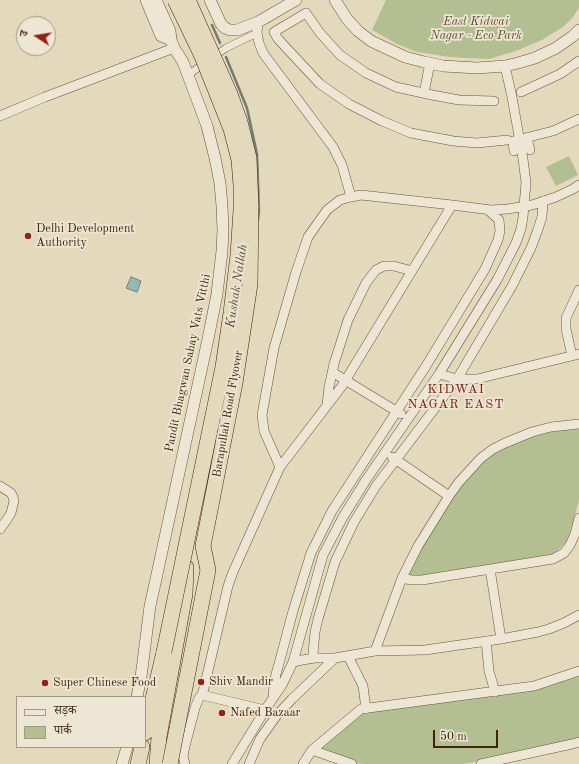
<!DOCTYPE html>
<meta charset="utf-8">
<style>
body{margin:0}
#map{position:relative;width:579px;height:764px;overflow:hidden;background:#e3d9bd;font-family:"Old Standard TT","Noto Serif Devanagari",serif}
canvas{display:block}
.legend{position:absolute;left:16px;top:696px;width:130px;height:52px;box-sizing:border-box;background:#ede6d4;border:1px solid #a89882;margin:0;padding:5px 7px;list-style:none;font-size:12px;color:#412407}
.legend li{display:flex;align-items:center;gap:8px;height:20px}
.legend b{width:20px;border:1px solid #a89882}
.north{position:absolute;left:16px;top:16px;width:40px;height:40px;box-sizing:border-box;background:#ede6d4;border:1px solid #a89882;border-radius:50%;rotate:282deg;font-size:11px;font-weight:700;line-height:16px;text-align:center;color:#412407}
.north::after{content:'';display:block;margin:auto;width:14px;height:18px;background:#8f2418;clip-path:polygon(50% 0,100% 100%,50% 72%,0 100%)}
.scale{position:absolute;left:433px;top:730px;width:65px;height:18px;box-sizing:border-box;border:2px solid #412407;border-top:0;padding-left:5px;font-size:12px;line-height:14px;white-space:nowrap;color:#412407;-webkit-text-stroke:3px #ede6d4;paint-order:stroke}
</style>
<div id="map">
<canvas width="579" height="764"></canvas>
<ul class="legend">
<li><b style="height:5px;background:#ede6d4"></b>सड़क</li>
<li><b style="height:11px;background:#b3bf92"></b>पार्क</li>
</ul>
<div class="north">उ</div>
<div class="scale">50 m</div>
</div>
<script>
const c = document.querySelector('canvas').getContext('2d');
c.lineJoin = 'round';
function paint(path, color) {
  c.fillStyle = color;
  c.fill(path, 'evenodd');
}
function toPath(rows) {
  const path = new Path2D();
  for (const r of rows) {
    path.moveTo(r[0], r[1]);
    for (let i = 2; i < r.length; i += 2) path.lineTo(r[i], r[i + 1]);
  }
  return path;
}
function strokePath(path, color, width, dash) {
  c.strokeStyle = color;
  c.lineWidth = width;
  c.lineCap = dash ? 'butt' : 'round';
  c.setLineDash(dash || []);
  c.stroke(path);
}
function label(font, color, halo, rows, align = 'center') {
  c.font = font + ' "Old Standard TT",serif';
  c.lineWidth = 3.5;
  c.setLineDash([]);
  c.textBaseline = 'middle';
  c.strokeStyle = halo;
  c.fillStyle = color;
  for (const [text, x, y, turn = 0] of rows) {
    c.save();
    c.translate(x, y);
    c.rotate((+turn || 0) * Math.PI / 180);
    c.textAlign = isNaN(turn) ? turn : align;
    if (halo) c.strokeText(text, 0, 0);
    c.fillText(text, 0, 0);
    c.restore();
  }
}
const green = toPath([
 [386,0,579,0,579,8,573,17,563,27,542,40,516,51,489,59,467,58,450,57,417,52,397,44,372,30],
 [569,156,578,175,556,186,546,167],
 [579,429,579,500,570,533,566,542,560,548,552,554,423,576,406,577,411,566,452,498,462,485,484,461,495,452,520,440,551,430],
 [579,675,579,739,515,754,464,764,364,764,354,763,317,749,363,713]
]);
const water = toPath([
 [131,277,141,281,137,292,126,288,131,277]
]);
const stream = toPath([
 [212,25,220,43],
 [226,57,247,108,257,154,259,211,258,220]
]);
const pedestrian = toPath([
 [188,75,226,48,257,33]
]);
const minor = toPath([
 [258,22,257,33,259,43,263,53,333,147,342,165,351,197],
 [521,92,560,74,579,61],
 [424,93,430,63],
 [494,101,459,100,432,95,396,87,366,73,340,55,320,33,306,13,274,32,278,39,320,84,349,104,382,121,411,133,453,141,477,143,507,140],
 [0,116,45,97,174,48],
 [527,138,530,150],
 [514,151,513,141,553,131,579,119],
 [572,356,566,329,566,318,579,290],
 [332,372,401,414],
 [439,374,457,379,477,379,579,354],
 [327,405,329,387,334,364,348,320,366,283,376,270,384,266,394,266,412,271],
 [392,457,449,496],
 [280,467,264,431,262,415,274,348,296,272,308,237,327,210,340,200,351,197,361,195,452,205,491,210,508,209,532,205,556,197,573,189,579,185],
 [0,486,11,493,13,497,14,501,11,513,8,518,0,529],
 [490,569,501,639],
 [402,578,418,546,449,496,459,482,481,458,493,449,505,443,532,432,551,427,579,424],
 [486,641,489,671,495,692],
 [375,651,402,578,411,580,422,580,553,559,564,553,570,545,575,534,579,518],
 [348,656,363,686,366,709],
 [315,658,313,654,315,632,318,619,335,562,354,522,376,486,457,379,512,286,531,248,537,232,542,217,543,201],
 [293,662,302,660,315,658,335,658,375,651,425,650,501,639,538,632,549,629,564,623,579,615],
 [273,694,276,674,280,660,293,611,311,553,332,511,426,366,485,269,498,240,500,231,499,220,488,210],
 [202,695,265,710],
 [312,750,361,709,534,686,579,671],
 [185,764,183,756,185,746,195,708,199,698,202,695,204,688,228,586,233,572,280,467,342,386,452,205],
 [232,764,265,710,282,685,293,662,323,555,343,517,366,480,439,374,497,280,516,243,521,229,523,217,526,183,523,159,512,97,505,66],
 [249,764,260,739,277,715,292,699,335,658],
 [303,764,312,750,352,764],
 [481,764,572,744,579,742]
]);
const tertiary = toPath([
 [146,0,161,36,171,40],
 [210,0,221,24,225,28,230,30,237,30,258,22,296,0],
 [335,0,347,19,358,31,371,41,405,57,424,62,443,66,477,68,505,66,518,63,535,58,556,48,573,36,579,30],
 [137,697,141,677,150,606,154,588,208,339,217,294,222,251,223,230,222,206,220,183,215,158,207,126,183,62,174,48,171,40,170,31,156,0],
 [122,764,127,747]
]);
const trunk = toPath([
 [145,733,164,652],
 [138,764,142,747],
 [157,764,159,737,185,594,186,567]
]);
const trunkBridge = toPath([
 [164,652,223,367,231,313,238,255,241,210,241,185,239,160,231,129,202,56,175,0],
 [170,764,208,570,203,546,235,383,250,284,251,206,249,158,240,122,230,94,188,0]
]);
const markers = [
 [28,236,4,"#8f2418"],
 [201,682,4,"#8f2418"],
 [45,683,4,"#8f2418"],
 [222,713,4,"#8f2418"]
];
const parkNames = [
 ["East Kidwai",476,22],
 ["Nagar - Eco Park",476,36]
];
const poiNames = [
 ["Delhi Development",36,229],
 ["Authority",36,243],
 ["Shiv Mandir",209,682],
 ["Super Chinese Food",53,683],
 ["Nafed Bazaar",230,713]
];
const streetNames = [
 ["Pandit Bhagwan Sahay Vats Vitthi",188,363,-78],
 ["Barapullah Road Flyover",228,414,-80]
];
const waterNames = [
 ["Kushak Nallah",237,286,-81]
];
const neighbourhoodNames = [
 ["KIDWAI",456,390],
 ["NAGAR EAST",456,405]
];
paint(green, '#b3bf92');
paint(water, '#96b9b6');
strokePath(water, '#747d70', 1);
strokePath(stream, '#747d70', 2.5);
strokePath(pedestrian, '#6a5134', 8);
strokePath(minor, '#6a5134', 10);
strokePath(tertiary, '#6a5134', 12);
strokePath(trunk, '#412407', 16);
strokePath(pedestrian, '#ede6d4', 7);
strokePath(minor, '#ede6d4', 9);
strokePath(tertiary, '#ede6d4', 11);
strokePath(trunk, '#e3d9bd', 15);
strokePath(trunkBridge, '#412407', 16, []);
strokePath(trunkBridge, '#e3d9bd', 15);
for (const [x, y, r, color] of markers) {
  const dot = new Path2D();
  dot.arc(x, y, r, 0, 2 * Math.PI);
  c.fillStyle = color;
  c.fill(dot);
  strokePath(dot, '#ede6d4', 1.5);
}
label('italic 12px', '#5e4b2a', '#ede6d4', parkNames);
label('12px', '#412407', '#ede6d4', poiNames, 'left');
label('12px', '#412407', '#ede6d4', streetNames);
label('italic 13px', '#564933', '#ede6d4', waterNames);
c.letterSpacing = '1px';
label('13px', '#7a1f14', '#ede6d4', neighbourhoodNames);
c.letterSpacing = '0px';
</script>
